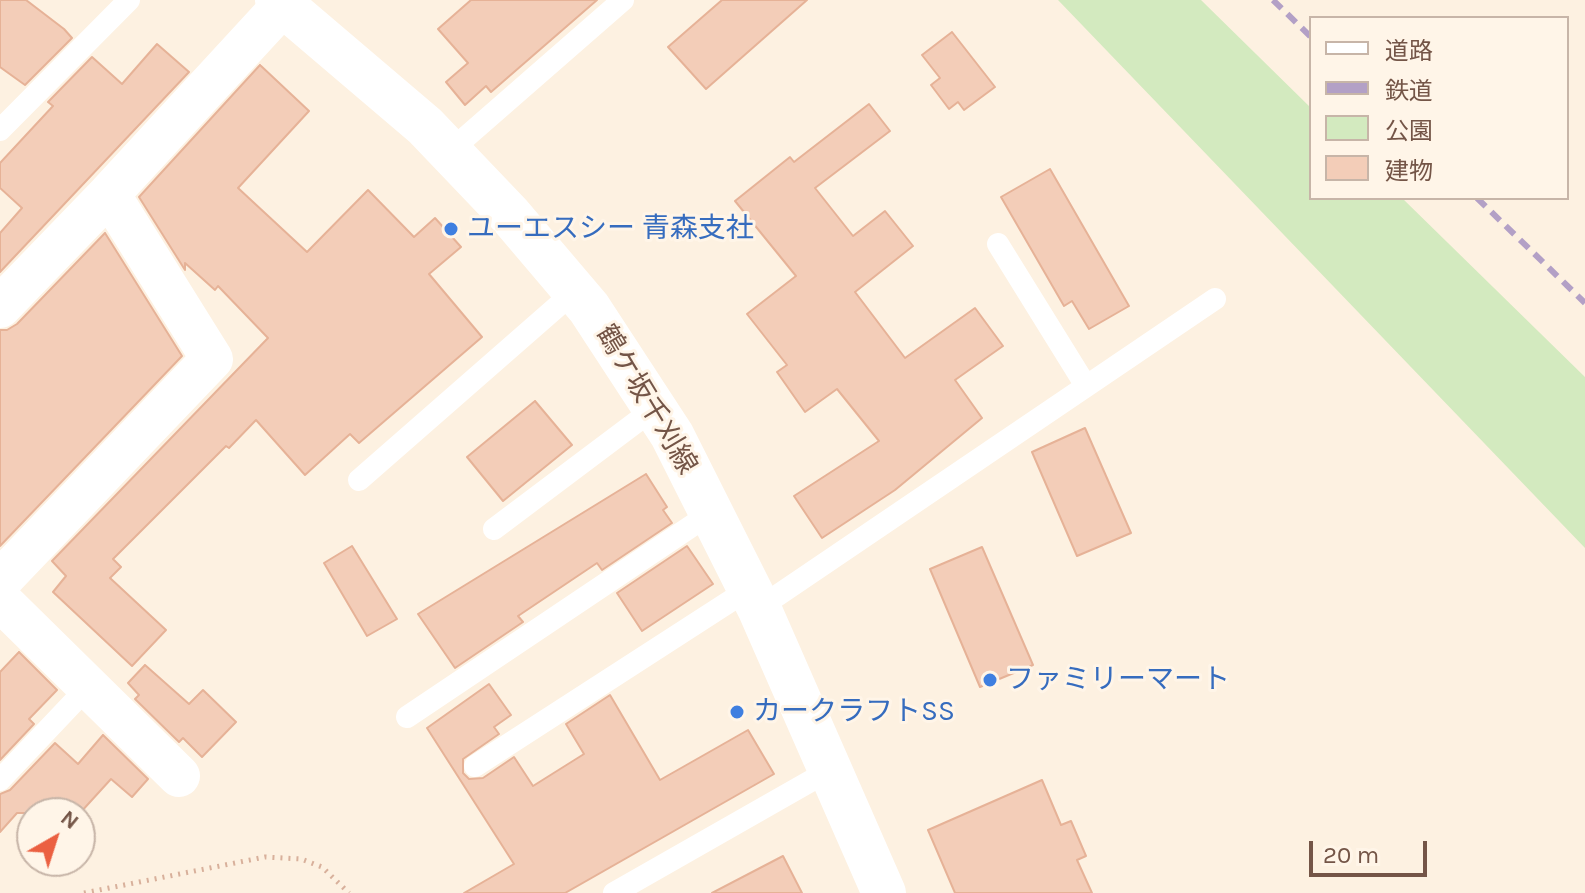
<!DOCTYPE html>
<meta charset="utf-8">
<style>
body{margin:0}
#map{position:relative;width:1585px;height:893px;overflow:hidden;background:#fdf1e1;font-family:Karla,"Noto Sans JP",sans-serif}
canvas{display:block}
.legend{position:absolute;left:1309px;top:16px;width:260px;height:184px;box-sizing:border-box;background:#fff5e8;border:2px solid #c7b5a8;margin:0;padding:10px 14px;list-style:none;font-size:24px;color:#745547}
.legend li{display:flex;align-items:center;gap:16px;height:40px}
.legend b{width:40px;border:2px solid #c7b5a8}
.north{position:absolute;left:16px;top:797px;width:80px;height:80px;box-sizing:border-box;background:#fff5e8;border:2px solid #c7b5a8;border-radius:50%;rotate:39deg;font-size:22px;font-weight:700;line-height:32px;text-align:center;color:#745547}
.north::after{content:'';display:block;margin:auto;width:28px;height:36px;background:#eb6041;clip-path:polygon(50% 0,100% 100%,50% 72%,0 100%)}
.scale{position:absolute;left:1309px;top:841px;width:118px;height:36px;box-sizing:border-box;border:4px solid #745547;border-top:0;padding-left:10px;font-size:24px;line-height:28px;white-space:nowrap;color:#745547;-webkit-text-stroke:6px #fff5e8;paint-order:stroke}
</style>
<div id="map">
<canvas width="1585" height="893"></canvas>
<ul class="legend">
<li><b style="height:10px;background:#fff"></b>道路</li>
<li><b style="height:10px;background:#b3a0c6"></b>鉄道</li>
<li><b style="height:22px;background:#d3eabf"></b>公園</li>
<li><b style="height:22px;background:#f3cdb8"></b>建物</li>
</ul>
<div class="north">N</div>
<div class="scale">20 m</div>
</div>
<script>
const c = document.querySelector('canvas').getContext('2d');
c.lineJoin = 'round';
function paint(path, color) {
  c.fillStyle = color;
  c.fill(path, 'evenodd');
}
function toPath(rows) {
  const path = new Path2D();
  for (const r of rows) {
    path.moveTo(r[0], r[1]);
    for (let i = 2; i < r.length; i += 2) path.lineTo(r[i], r[i + 1]);
  }
  return path;
}
function strokePath(path, color, width, dash) {
  c.strokeStyle = color;
  c.lineWidth = width;
  c.lineCap = dash ? 'butt' : 'round';
  c.setLineDash(dash || []);
  c.stroke(path);
}
function label(font, color, halo, rows, align = 'center') {
  c.font = font + ' Karla,"Noto Sans JP",sans-serif';
  c.lineWidth = 6;
  c.setLineDash([]);
  c.textBaseline = 'middle';
  c.strokeStyle = halo;
  c.fillStyle = color;
  for (const [text, x, y, turn = 0] of rows) {
    c.save();
    c.translate(x, y);
    c.rotate((+turn || 0) * Math.PI / 180);
    c.textAlign = isNaN(turn) ? turn : align;
    if (halo) c.strokeText(text, 0, 0);
    c.fillText(text, 0, 0);
    c.restore();
  }
}
const green = toPath([
 [1058,0,1201,0,1311,108,1311,198,1402,198,1585,377,1585,548]
]);
const building = toPath([
 [0,0,26,0,64,29,72,38,25,85,0,67,0,0],
 [471,0,597,0,491,92,486,86,465,105,446,82,468,63,438,29,471,0],
 [722,0,807,0,706,89,668,47,722,0],
 [952,32,995,87,964,110,958,102,949,109,931,85,940,78,922,55,952,32],
 [157,44,189,72,0,272,0,233,22,208,0,188,0,163,53,106,48,102,92,57,122,84,157,44],
 [260,65,309,111,238,188,307,252,368,190,414,237,435,218,461,247,429,274,482,337,359,443,350,434,305,475,256,420,229,448,226,446,113,559,121,567,110,578,166,630,132,666,53,592,66,576,52,561,268,338,218,286,215,290,185,263,185,270,139,197,260,65],
 [869,104,890,131,815,188,853,236,885,211,913,246,855,292,905,358,975,308,1003,346,955,380,982,418,895,490,822,538,794,496,879,441,837,389,805,412,777,372,787,365,747,314,796,276,735,201,790,157,794,162,869,104],
 [1050,169,1129,306,1089,329,1072,301,1064,306,1001,197,1050,169],
 [105,233,182,356,0,546,0,330,7,330,17,324,105,233],
 [535,401,572,445,503,501,467,457,535,401],
 [1085,428,1131,533,1077,556,1032,452,1085,428],
 [646,474,667,507,663,510,672,523,602,570,597,563,518,616,523,622,455,668,418,614,646,474],
 [352,546,397,619,367,636,324,563,352,546],
 [687,546,713,584,642,631,617,593,687,546],
 [982,547,1033,665,980,687,930,569,982,547],
 [19,652,57,690,29,719,34,724,0,760,0,672,19,652],
 [145,665,189,704,203,690,236,722,202,757,183,738,179,742,135,699,139,695,128,683,145,665],
 [489,684,511,715,494,727,499,734,463,759,463,773,469,779,483,778,514,757,533,786,584,754,566,724,610,695,660,780,748,730,774,774,565,893,464,893,514,864,427,728,489,684],
 [103,735,148,779,132,797,111,779,80,813,17,813,0,832,0,794,10,790,55,743,78,764,103,735],
 [1042,780,1061,825,1071,821,1086,856,1077,860,1092,893,955,893,928,830,1042,780],
 [783,856,802,893,712,893,783,856]
]);
const path = toPath([
 [84,893,265,857,301,859,322,867,349,893]
]);
const service = toPath([
 [0,130,129,0],
 [450,151,623,0],
 [998,244,1086,386],
 [359,480,575,291],
 [494,529,655,408],
 [759,608,1215,299],
 [407,717,711,513],
 [475,766,749,589],
 [0,780,88,687],
 [614,893,830,770]
]);
const minor = toPath([
 [0,307,109,194,283,5],
 [0,581,212,359,109,194],
 [0,600,179,776]
]);
const secondary = toPath([
 [277,0,425,126,510,215,589,308,672,435,759,608,884,893]
]);
const rail = toPath([
 [1273,0,1311,37],
 [1477,198,1585,303]
]);
const markers = [
 [451,229,8,"#3f7fe0"],
 [990,680,8,"#3f7fe0"],
 [737,712,8,"#3f7fe0"]
];
const shopNames = [
 ["ユーエスシー 青森支社",467,229],
 ["ファミリーマート",1006,680],
 ["カークラフトSS",753,712]
];
const streetNames = [
 ["鶴ケ坂千刈線",646,400,59]
];
paint(green, '#d3eabf');
paint(building, '#f3cdb8');
strokePath(building, '#e6b297', 2);
strokePath(path, '#d8b09b', 5, [2, 6]);
strokePath(service, '#fff', 22);
strokePath(minor, '#fff', 42);
strokePath(secondary, '#fff', 44);
strokePath(rail, '#b3a0c6', 6, [12, 8]);
for (const [x, y, r, color] of markers) {
  const dot = new Path2D();
  dot.arc(x, y, r, 0, 2 * Math.PI);
  c.fillStyle = color;
  c.fill(dot);
  strokePath(dot, '#fff5e8', 3);
}
label('28px', '#366cbe', '#fff5e8', shopNames, 'left');
label('28px', '#745547', '#fff5e8', streetNames);
</script>
